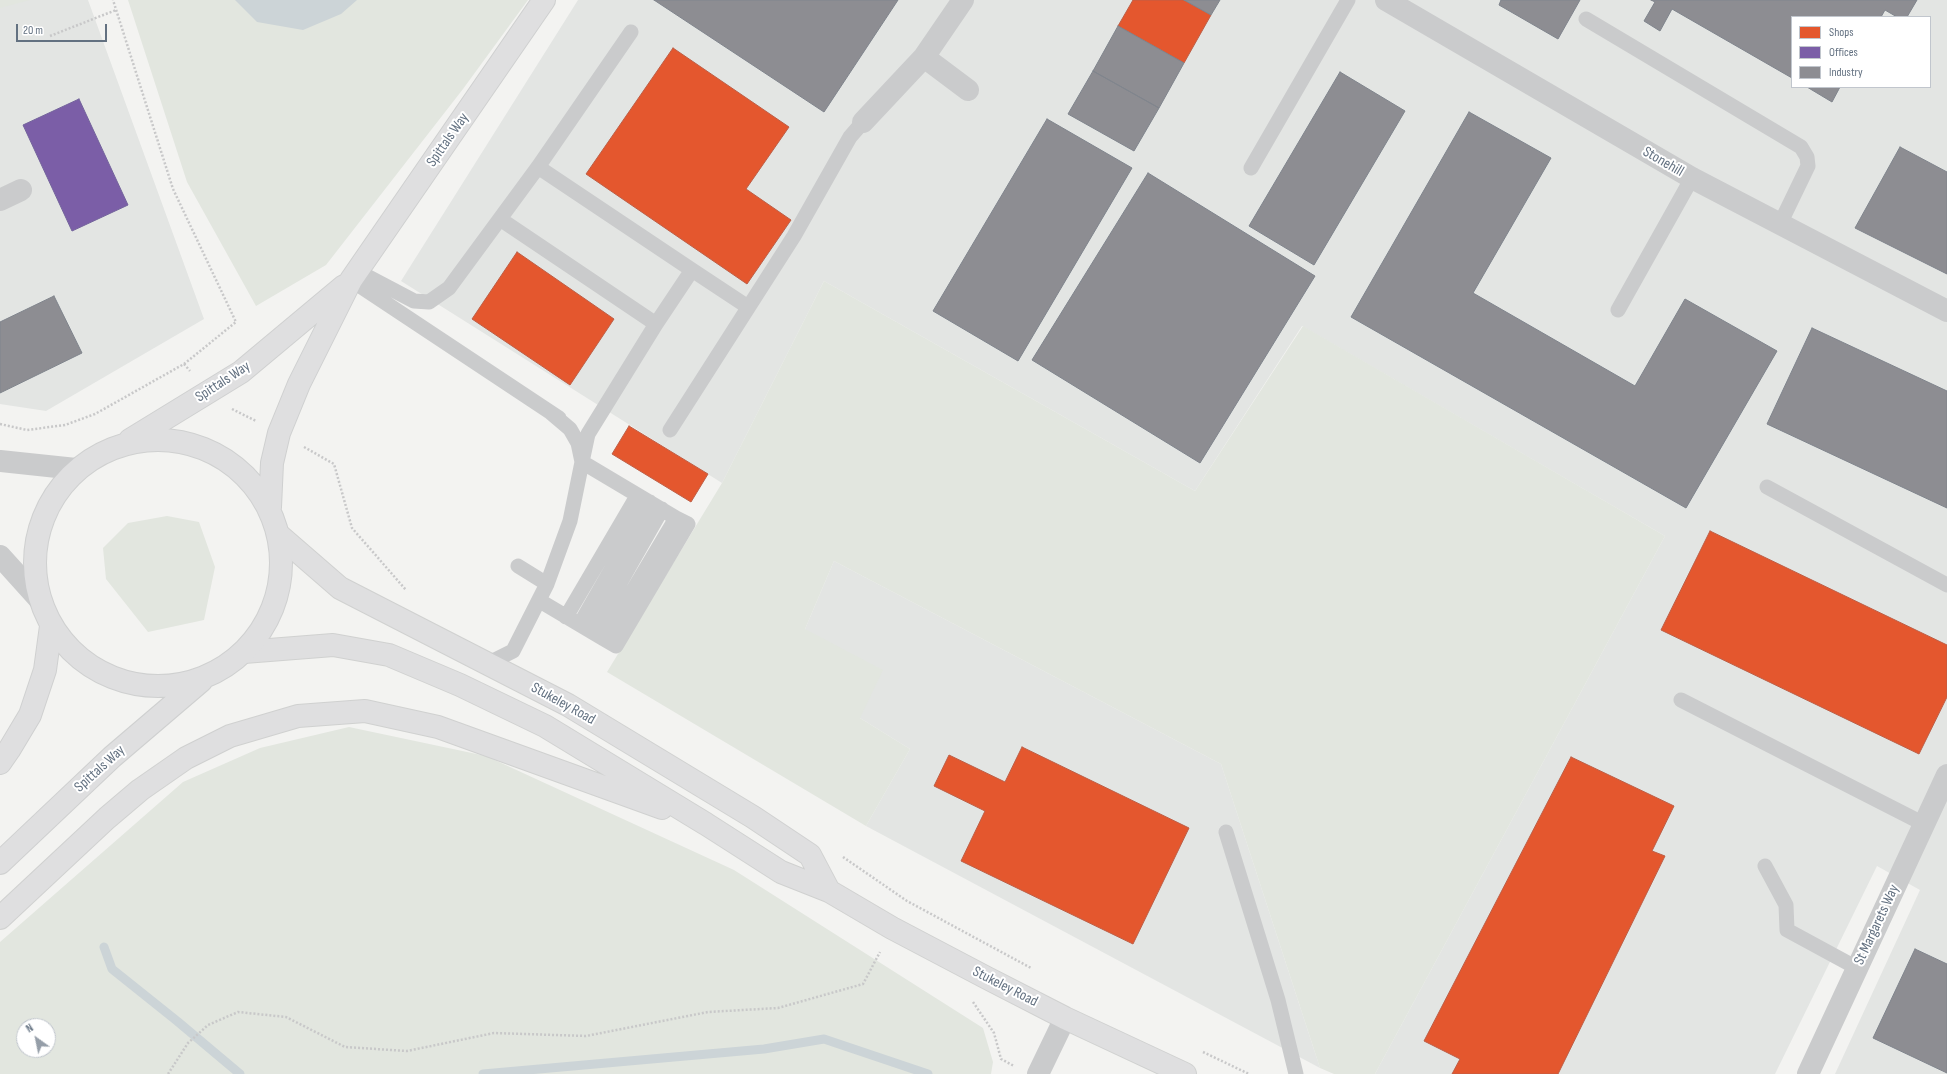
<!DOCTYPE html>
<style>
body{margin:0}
#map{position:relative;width:1947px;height:1074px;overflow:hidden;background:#f3f3f1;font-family:"Sofia Sans Condensed",sans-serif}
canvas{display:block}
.legend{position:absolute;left:1791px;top:16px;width:140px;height:72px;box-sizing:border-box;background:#fff;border:1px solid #c1c6cd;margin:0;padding:5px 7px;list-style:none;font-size:12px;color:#637181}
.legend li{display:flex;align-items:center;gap:8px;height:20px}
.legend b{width:20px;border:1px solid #c1c6cd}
.north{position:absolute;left:16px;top:1018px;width:40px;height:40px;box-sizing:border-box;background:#fff;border:1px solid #c1c6cd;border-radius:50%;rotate:327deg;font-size:11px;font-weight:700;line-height:16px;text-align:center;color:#637181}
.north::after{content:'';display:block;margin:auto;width:14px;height:18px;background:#959ea8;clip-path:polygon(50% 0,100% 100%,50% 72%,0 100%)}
.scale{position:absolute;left:16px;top:24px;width:91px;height:18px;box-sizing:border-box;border:2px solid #637181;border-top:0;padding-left:5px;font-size:12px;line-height:14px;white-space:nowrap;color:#637181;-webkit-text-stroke:3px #fff;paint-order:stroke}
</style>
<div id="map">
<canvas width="1947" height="1074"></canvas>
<ul class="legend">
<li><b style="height:11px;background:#e4572e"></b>Shops</li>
<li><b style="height:11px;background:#7b5ea7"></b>Offices</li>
<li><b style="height:11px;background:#8d8d92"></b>Industry</li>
</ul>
<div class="north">N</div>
<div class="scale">20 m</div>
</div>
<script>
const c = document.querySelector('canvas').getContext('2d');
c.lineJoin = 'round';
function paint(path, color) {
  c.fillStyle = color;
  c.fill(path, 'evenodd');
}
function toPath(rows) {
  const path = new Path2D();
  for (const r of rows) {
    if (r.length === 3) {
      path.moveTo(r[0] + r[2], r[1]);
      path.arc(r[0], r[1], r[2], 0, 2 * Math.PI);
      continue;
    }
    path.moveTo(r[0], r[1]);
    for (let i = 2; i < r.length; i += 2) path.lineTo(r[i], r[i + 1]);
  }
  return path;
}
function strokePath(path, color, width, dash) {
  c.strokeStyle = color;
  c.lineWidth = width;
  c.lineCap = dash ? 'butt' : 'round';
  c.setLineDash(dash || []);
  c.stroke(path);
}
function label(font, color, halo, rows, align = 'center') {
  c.font = font + ' "Sofia Sans Condensed",sans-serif';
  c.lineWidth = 4;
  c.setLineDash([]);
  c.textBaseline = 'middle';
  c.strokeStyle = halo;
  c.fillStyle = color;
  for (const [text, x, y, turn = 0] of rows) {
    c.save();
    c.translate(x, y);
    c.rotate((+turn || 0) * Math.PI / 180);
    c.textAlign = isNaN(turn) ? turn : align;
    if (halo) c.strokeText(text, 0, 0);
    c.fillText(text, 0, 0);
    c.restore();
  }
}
const built = toPath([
 [0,0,88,0,204,319,46,411,0,404],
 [578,0,1947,0,1947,1074,1835,1074,1920,890,1877,866,1775,1074,1375,1074,1665,536,1302,326,1195,491,824,281,722,483,401,281],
 [1792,17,1930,17,1930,87,1792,87],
 [834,561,1221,764,1320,1068,866,826,910,749,860,718,805,629]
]);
const green = toPath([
 [0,0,30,0,0,8],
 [128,0,528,0,463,89,326,265,256,306,187,182],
 [824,281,1195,491,1303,326,1665,536,1375,1074,1334,1074,1320,1068,1221,764,834,561,805,629,883,670,860,718,910,749,866,826,607,672,722,483],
 [167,516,199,522,215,567,204,620,148,632,106,579,103,548,128,523],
 [349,727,486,756,734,870,983,1028,993,1062,991,1074,0,1074,0,942,183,782,260,748],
 [24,1026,48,1026,48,1050,24,1050]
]);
const water = toPath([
 [235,0,357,0,341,14,303,30,257,22]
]);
const shops = toPath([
 [1133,0,1184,0,1211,15,1184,63,1118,26,1133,0],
 [673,48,789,127,746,189,791,220,747,284,586,174,673,48],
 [517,252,614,319,570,385,472,319,517,252],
 [629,426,708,474,691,502,612,454,629,426],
 [1710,531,1947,645,1947,697,1919,754,1661,630,1710,531],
 [1022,747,1189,828,1133,944,961,861,985,811,934,786,949,755,1005,782,1022,747],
 [1571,757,1674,806,1652,851,1665,856,1558,1074,1452,1074,1460,1059,1424,1041,1571,757]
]);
const offices = toPath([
 [79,99,128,205,72,231,23,125,79,99]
]);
const industry = toPath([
 [654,0,898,0,824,112,654,0],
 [1184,0,1220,0,1211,15,1184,0],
 [1501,0,1580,0,1558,39,1499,5,1501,0],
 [1651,0,1917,0,1907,17,1897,17,1885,10,1881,17,1792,17,1792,78,1672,9,1660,31,1644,21,1655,2,1651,0],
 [1118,26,1184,63,1159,108,1093,71,1118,26],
 [1093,71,1159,108,1134,151,1068,114,1093,71],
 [1340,72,1405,111,1314,265,1249,226,1340,72],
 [1807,87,1840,87,1832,102,1807,87],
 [1469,112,1551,158,1473,293,1635,386,1685,299,1777,351,1686,508,1351,317,1469,112],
 [1047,119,1132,168,1018,361,933,311,1047,119],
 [1900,147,1947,172,1947,274,1855,228,1900,147],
 [1148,173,1315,276,1200,463,1032,360,1148,173],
 [54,296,82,353,0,393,0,322,54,296],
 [1812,328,1947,391,1947,508,1767,424,1812,328],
 [1915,949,1947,964,1947,1073,1873,1038,1915,949]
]);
const stream = toPath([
 [104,947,112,969,177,1021,240,1074],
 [483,1074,764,1049,824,1039,928,1074]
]);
const path = toPath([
 [50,36,116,10],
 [184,364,190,371],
 [232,409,256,421],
 [0,424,27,430,65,425,95,414,184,364,236,322,173,189,113,0],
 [304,447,334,464,352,528,406,590],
 [843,857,907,901,1031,968],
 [973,1002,994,1033,1001,1059,1014,1066],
 [1203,1052,1249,1074],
 [168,1074,188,1043,208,1025,238,1012,286,1017,345,1047,407,1051,494,1033,586,1036,708,1012,778,1008,863,984,880,952]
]);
const service = toPath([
 [1586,19,1801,147,1807,157,1808,166,1780,224],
 [538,167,692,270],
 [1251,168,1348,0],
 [500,219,656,324,692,270,748,307],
 [357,271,414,301,429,302,449,288,538,167,631,32],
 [351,280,559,418],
 [1618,310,1692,178],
 [670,430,794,236,850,137,863,122],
 [1767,487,1947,585],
 [518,566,547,584],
 [540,601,604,639,676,518,582,462,588,434,656,324],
 [566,617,637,496],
 [580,624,650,502],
 [592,632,662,509],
 [604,639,616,646,688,524,676,518],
 [487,664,513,651,547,584,570,521,582,462,578,443,570,429,550,412],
 [1681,700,1924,824],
 [1226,832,1278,1000,1296,1074],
 [1765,866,1786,905,1787,930,1857,968]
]);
const minor = toPath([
 [1386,0,1692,178,1947,311],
 [924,57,968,90],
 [863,122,924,57,963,0],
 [0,200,21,190],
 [1808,1074,1947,775]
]);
const tertiary = toPath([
 [0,461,76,469],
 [0,556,39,599],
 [1038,1074,1065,1018]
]);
const secondary = toPath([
 [280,536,340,588,568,705,753,817,810,855,829,891],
 [244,652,333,645,389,655,460,685,545,726,706,824,781,872,829,891,892,928,987,978,1065,1018,1185,1074],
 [0,918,107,818,140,790,186,758,230,736,298,716,365,711,438,727,662,808]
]);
const trunk = toPath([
 [158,563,123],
 [130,440,241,372,344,286],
 [270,507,272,463,279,433,299,384,351,280,544,0],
 [0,763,9,750,30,715,45,670,51,626],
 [0,863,112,757,201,681]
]);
const streetNames = [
 ["Spittals Way",448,140,-55],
 ["Stonehill",1663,162,30],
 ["Spittals Way",223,382,-33],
 ["Stukeley Road",563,704,29],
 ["Spittals Way",100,769,-42],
 ["St Margarets Way",1877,925,-65],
 ["Stukeley Road",1005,987,27]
];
paint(built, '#e3e5e3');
paint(green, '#e2e6df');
paint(water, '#ccd4d7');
paint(shops, '#e4572e');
strokePath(shops, '#bd5f47', 1);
paint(offices, '#7b5ea7');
strokePath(offices, '#74649c', 1);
paint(industry, '#8d8d92');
strokePath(industry, '#80858d', 1);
strokePath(stream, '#ccd4d7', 9);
strokePath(secondary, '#d0d1d0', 24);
strokePath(trunk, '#cfd0d0', 24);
strokePath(path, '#c8c8c9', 2.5, [2, 2]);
strokePath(service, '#cacbcc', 15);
strokePath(minor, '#cacbcc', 22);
strokePath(tertiary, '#cacbcc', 22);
strokePath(secondary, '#dfdfe0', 22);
strokePath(trunk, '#dfdfe0', 22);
label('15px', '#637181', '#fff', streetNames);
</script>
